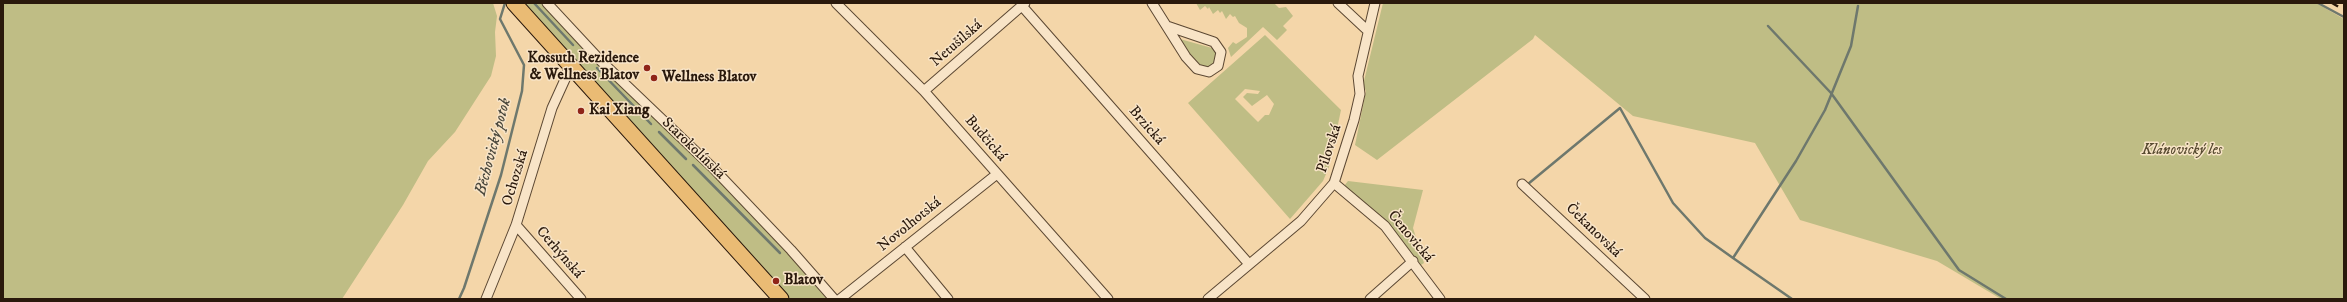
<!DOCTYPE html>
<meta charset="utf-8">
<style>
body{margin:0}
#map{position:relative;width:2347px;height:302px;overflow:hidden;background:#f4d6a9;font-family:"IM FELL DW Pica",serif}
canvas{display:block}
.frame{position:absolute;inset:0;border:4px solid #2a190c;pointer-events:none}
</style>
<div id="map">
<canvas width="2347" height="302"></canvas>
<div class="frame"></div>
</div>
<script>
const c = document.querySelector('canvas').getContext('2d');
c.lineJoin = 'round';
function paint(path, color) {
  c.fillStyle = color;
  c.fill(path, 'evenodd');
}
function toPath(rows) {
  const path = new Path2D();
  for (const r of rows) {
    path.moveTo(r[0], r[1]);
    for (let i = 2; i < r.length; i += 2) path.lineTo(r[i], r[i + 1]);
  }
  return path;
}
function strokePath(path, color, width, dash) {
  c.strokeStyle = color;
  c.lineWidth = width;
  c.lineCap = dash ? 'butt' : 'round';
  c.setLineDash(dash || []);
  c.stroke(path);
}
function label(font, color, halo, rows, align = 'center') {
  c.font = font + ' "IM FELL DW Pica",serif';
  c.lineWidth = 3;
  c.setLineDash([]);
  c.textBaseline = 'middle';
  c.strokeStyle = halo;
  c.fillStyle = color;
  for (const [text, x, y, turn = 0] of rows) {
    c.save();
    c.translate(x, y);
    c.rotate((+turn || 0) * Math.PI / 180);
    c.textAlign = isNaN(turn) ? turn : align;
    if (halo) c.strokeText(text, 0, 0);
    c.fillText(text, 0, 0);
    c.restore();
  }
}
const green = toPath([
 [3,3,493,3,497,16,495,32,496,56,491,76,455,132,428,161,403,205,342,299,3,299],
 [516,3,547,3,833,299,781,299],
 [1193,3,1274,3,1279,8,1286,7,1293,16,1283,26,1287,30,1277,40,1263,27,1231,57,1228,48,1233,42,1236,44,1247,37,1247,28,1239,23,1235,16,1233,17,1230,14,1226,19,1222,11,1220,13,1218,10,1213,14,1209,7,1208,9,1205,6,1200,10,1196,3],
 [1383,3,2316,3,2344,19,2344,299,2001,299,1937,261,1800,220,1755,143,1633,116,1535,35,1533,39,1377,160,1355,145,1366,91,1363,85],
 [1265,35,1341,110,1329,167,1323,181,1290,219,1188,103],
 [1245,89,1260,91,1258,94,1247,93,1243,97,1252,106,1267,95,1274,104,1269,115,1265,115,1258,122,1235,99],
 [1180,39,1212,48,1217,55,1216,63,1205,69,1196,63],
 [1348,181,1423,190,1413,228,1424,263,1421,265,1389,225,1344,186]
]);
const stream = toPath([
 [534,3,573,45],
 [2318,3,2344,17],
 [1768,26,1831,93,1959,270,2006,299],
 [582,53,588,59],
 [597,68,651,124],
 [659,132,686,159],
 [693,165,780,253],
 [1528,184,1620,108,1673,203,1705,238,1733,258],
 [459,299,464,288,501,175,522,91,524,65,500,19,505,3],
 [1792,299,1733,258,1796,161,1825,110,1851,46,1858,6]
]);
const minor = toPath([
 [547,3,601,61,712,167,791,250,834,299],
 [836,3,924,91,1108,299],
 [1152,3,1186,57,1197,69,1209,72,1218,66,1221,52,1214,42,1167,26],
 [1338,3,1368,31],
 [1022,6,1249,264],
 [924,91,1025,3],
 [1334,183,1385,226,1440,299],
 [1522,184,1645,299],
 [516,225,581,299],
 [905,247,948,299],
 [486,299,516,225,552,108,567,75,569,63],
 [840,299,997,174],
 [1208,299,1301,221,1334,183,1354,120,1360,94,1358,76,1375,3],
 [1370,299,1413,261]
]);
const primary = toPath([
 [514,3,781,299]
]);
const rail = toPath([
 [2332,3,2344,10]
]);
const markers = [
 [647,68,4,"#8f2418"],
 [654,78,4,"#8f2418"],
 [581,111,4,"#8f2418"],
 [776,281,4,"#8f2418"]
];
const streetNames = [
 ["Netušilská",957,44,-41],
 ["Brzická",1146,126,49],
 ["Budčická",985,139,49],
 ["Starokolínská",693,149,44],
 ["Pilovská",1330,149,-72],
 ["Ochozská",516,178,-73],
 ["Novolhotská",910,225,-39],
 ["Čekanovská",1593,231,44],
 ["Čenovická",1410,237,50],
 ["Cerhýnská",559,253,49]
];
const poiNames = [
 ["Kossuth Rezidence",639,59,"right"],
 ["& Wellness Blatov",639,76,"right"],
 ["Wellness Blatov",662,78],
 ["Kai Xiang",589,111],
 ["Blatov",784,281]
];
const parkNames = [
 ["Klánovický les",2182,151]
];
const waterNames = [
 ["Běchovický potok",494,147,-75]
];
paint(green, '#bfbd85');
strokePath(stream, '#6e786d', 2.5);
strokePath(minor, '#5c4833', 11);
strokePath(primary, '#2a190c', 17);
strokePath(minor, '#f8e4c7', 9);
strokePath(primary, '#eabb74', 15);
strokePath(rail, '#2a190c', 2.5, [7, 7]);
for (const [x, y, r, color] of markers) {
  const dot = new Path2D();
  dot.arc(x, y, r, 0, 2 * Math.PI);
  c.fillStyle = color;
  c.fill(dot);
  strokePath(dot, '#f8e4c7', 1.5);
}
label('15px', '#2a190c', '#f8e4c7', streetNames);
label('bold 15px', '#2a190c', '#f8e4c7', poiNames, 'left');
label('italic 15px', '#574a30', '#f8e4c7', parkNames);
label('italic 16px', '#4c493d', '#f8e4c7', waterNames);
</script>
